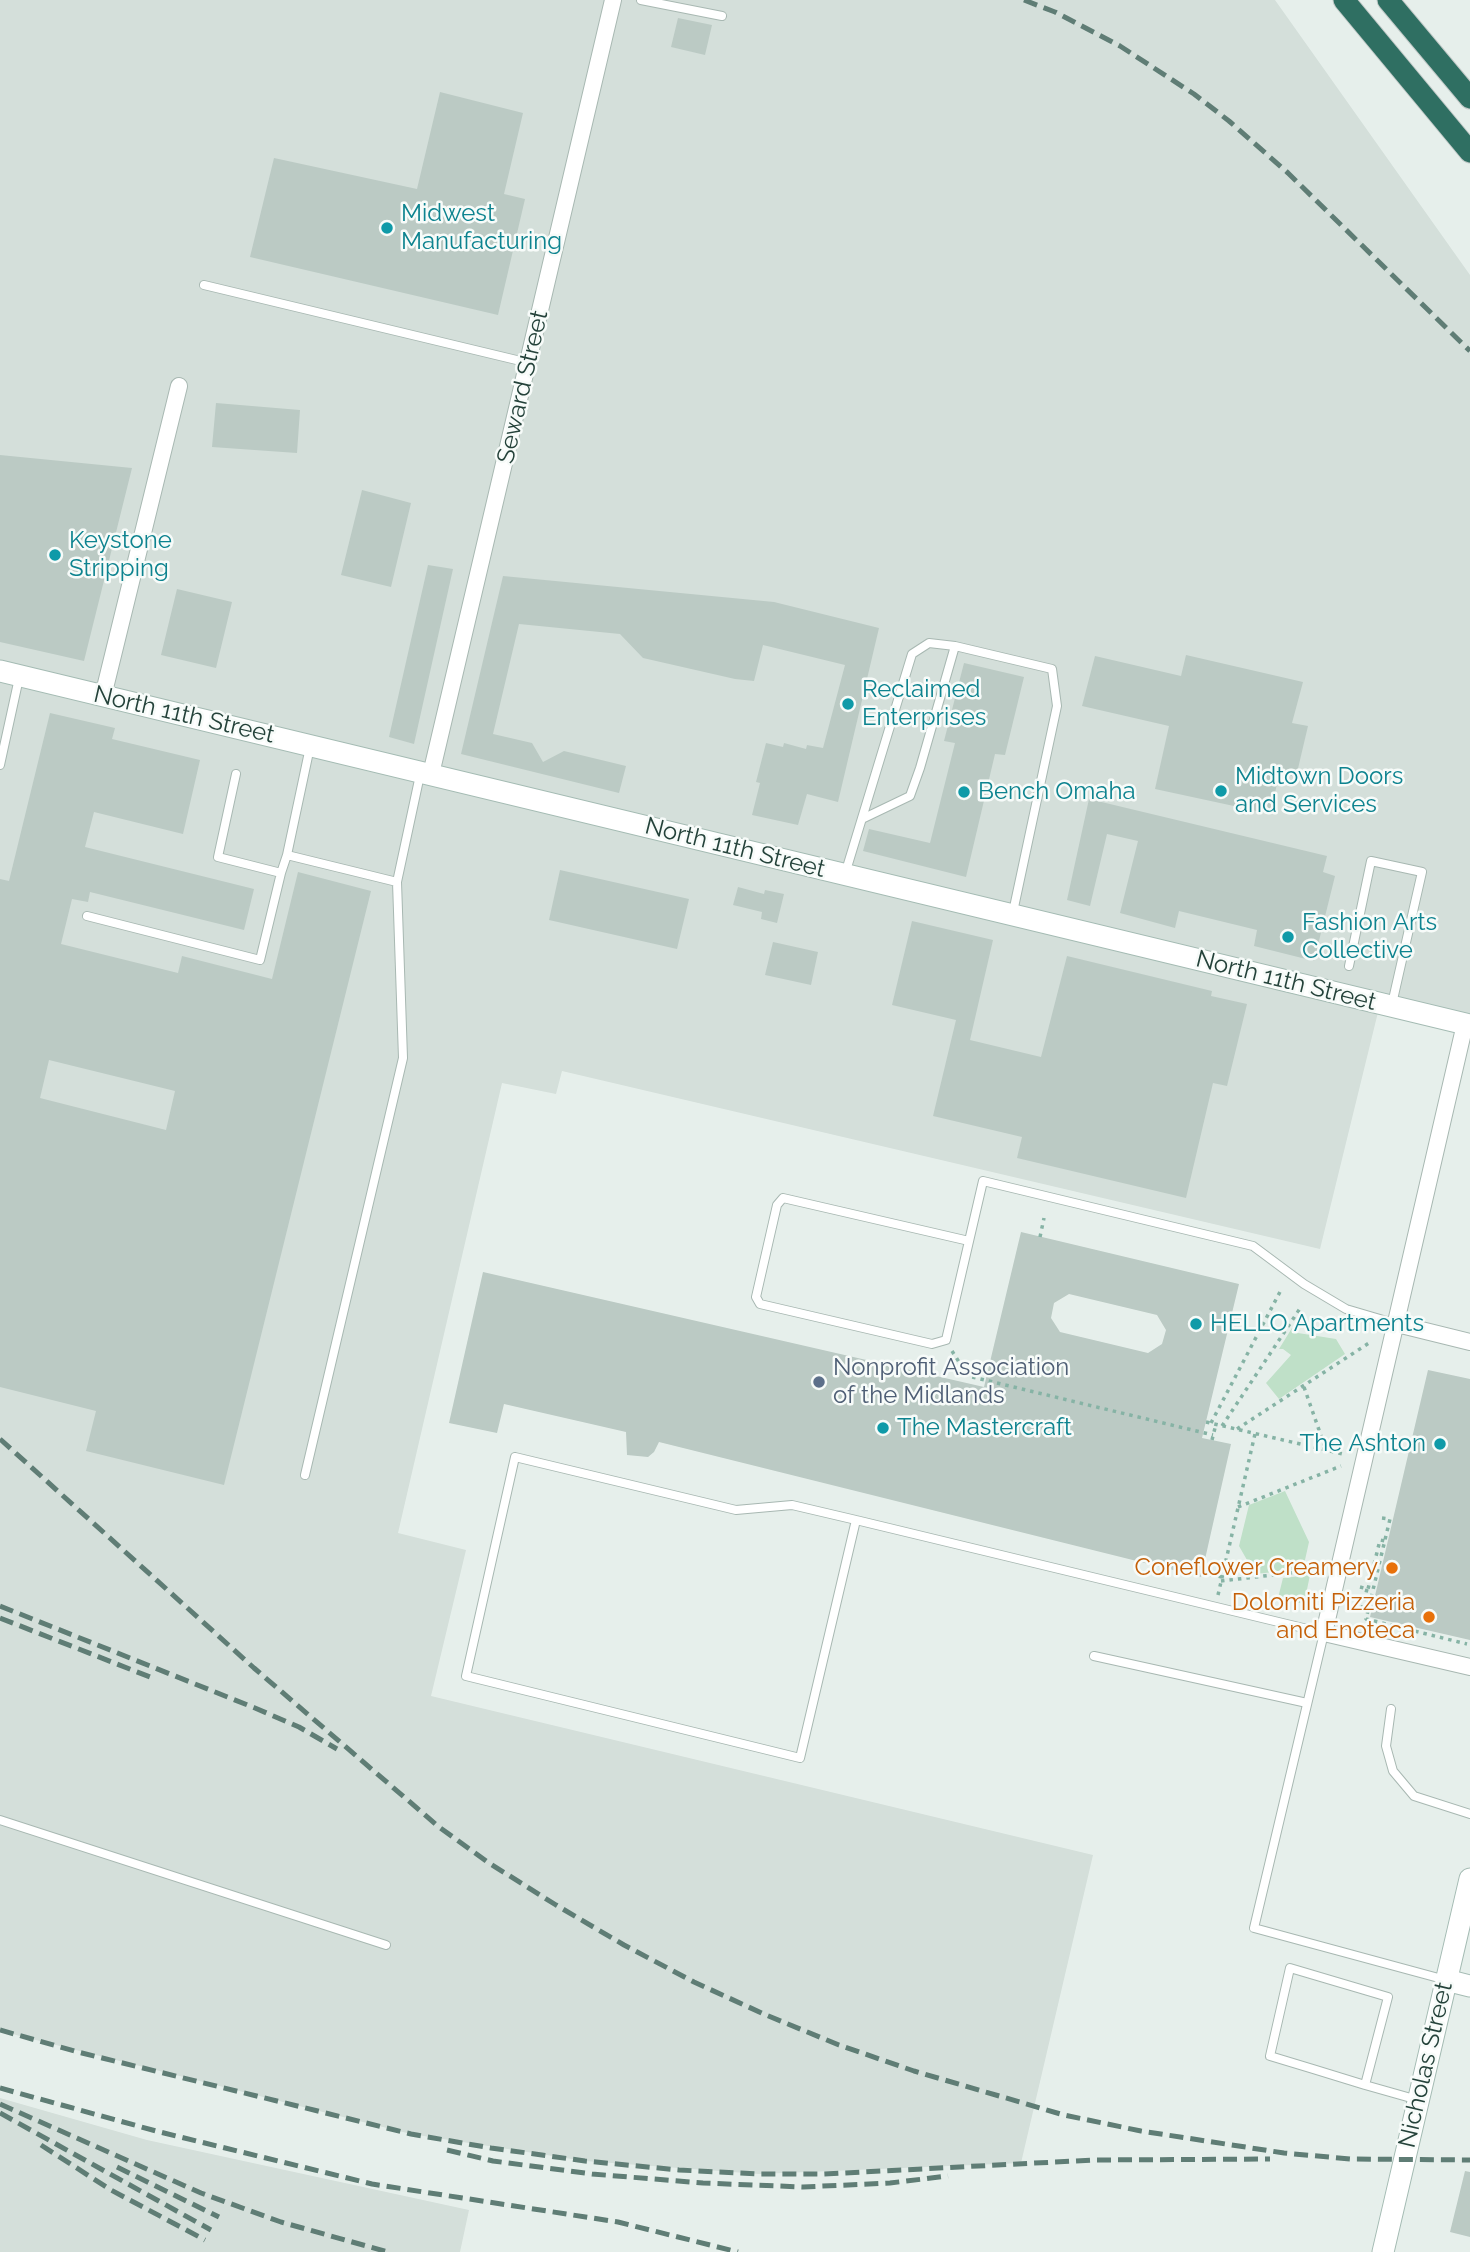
<!DOCTYPE html>
<style>
body{margin:0}
canvas{display:block;background:#e6efeb}
</style>
<canvas width="1470" height="2252"></canvas>
<script>
const c = document.querySelector('canvas').getContext('2d');
c.lineJoin = 'round';
function paint(path, color) {
  c.fillStyle = color;
  c.fill(path, 'evenodd');
}
function toPath(rows) {
  const path = new Path2D();
  for (const r of rows) {
    path.moveTo(r[0], r[1]);
    for (let i = 2; i < r.length; i += 2) path.lineTo(r[i], r[i + 1]);
  }
  return path;
}
function strokePath(path, color, width, dash) {
  c.strokeStyle = color;
  c.lineWidth = width;
  c.lineCap = dash ? 'butt' : 'round';
  c.setLineDash(dash || []);
  c.stroke(path);
}
function label(font, color, halo, rows, align = 'center') {
  c.font = font + ' Raleway,sans-serif';
  c.lineWidth = 5;
  c.setLineDash([]);
  c.textBaseline = 'middle';
  c.strokeStyle = halo;
  c.fillStyle = color;
  for (const [text, x, y, turn = 0] of rows) {
    c.save();
    c.translate(x, y);
    c.rotate((+turn || 0) * Math.PI / 180);
    c.textAlign = isNaN(turn) ? turn : align;
    if (halo) c.strokeText(text, 0, 0);
    c.fillText(text, 0, 0);
    c.restore();
  }
}
const built = toPath([
 [0,0,1275,0,1470,275,1470,1025,1380,1004,1320,1249,562,1071,556,1094,502,1083,398,1533,466,1550,431,1696,1093,1855,1021,2163,759,2174,585,2161,411,2134,16,2035,0,2028],
 [0,2098,147,2140,469,2210,460,2252,0,2252]
]);
const green = toPath([
 [1292,1328,1298,1333,1336,1339,1345,1354,1279,1399,1266,1383,1291,1355,1283,1349,1279,1349],
 [1285,1491,1309,1542,1303,1569,1255,1574,1239,1546,1249,1505],
 [1310,1575,1304,1604,1278,1598,1283,1578]
]);
const building = toPath([
 [678,18,712,25,705,55,671,47],
 [440,92,523,113,504,194,525,199,498,315,250,257,274,158,417,189],
 [216,403,300,410,297,453,212,447],
 [0,455,132,468,84,661,0,642],
 [362,490,411,503,391,587,341,575],
 [428,565,453,569,414,744,389,737],
 [503,576,774,602,879,628,838,802,807,794,798,825,752,815,760,783,756,782,766,743,783,747,784,743,806,749,807,745,823,748,845,665,763,645,754,681,735,679,643,658,620,634,519,624,493,734,532,743,543,762,564,751,626,766,619,793,461,754],
 [177,589,232,602,216,668,161,655],
 [1186,655,1303,682,1292,723,1308,726,1296,777,1279,773,1271,814,1155,789,1169,726,1082,706,1095,656,1181,676],
 [964,663,1024,677,1005,755,995,754,966,877,863,851,869,829,930,843,955,743,944,741],
 [50,713,115,728,112,739,200,760,183,834,94,812,85,847,254,889,244,930,90,892,88,902,72,899,61,944,178,973,182,956,272,979,298,872,371,891,224,1485,86,1451,96,1411,0,1387,0,879,9,881],
 [49,1060,175,1091,166,1130,40,1098],
 [1089,799,1327,856,1323,872,1335,876,1314,961,1254,946,1257,930,1179,911,1175,928,1120,913,1138,841,1107,834,1090,906,1067,900],
 [560,870,689,899,677,949,549,920],
 [738,887,764,894,765,890,784,894,777,923,761,919,762,912,733,905],
 [912,921,993,940,970,1040,1041,1057,1067,956,1212,991,1211,996,1247,1004,1227,1086,1213,1083,1186,1198,1017,1158,1022,1137,933,1116,956,1020,892,1005],
 [773,942,818,952,811,985,765,975],
 [1021,1232,1239,1284,1202,1438,1231,1444,1201,1577,659,1442,654,1452,648,1457,627,1455,626,1432,504,1404,497,1433,449,1423,483,1272,984,1387],
 [1069,1294,1157,1315,1166,1330,1162,1344,1148,1353,1060,1332,1051,1318,1054,1303],
 [1428,1370,1470,1379,1470,1640,1370,1617],
 [1465,2171,1470,2172,1470,2237,1450,2232]
]);
const path = toPath([
 [1040,1237,1044,1218],
 [952,1351,968,1376,1213,1435],
 [1304,1387,1326,1450],
 [1206,1422,1343,1454],
 [1211,1423,1281,1290],
 [1222,1426,1301,1307],
 [1237,1429,1369,1343],
 [1212,1440,1216,1424],
 [1238,1507,1341,1466],
 [1382,1518,1390,1519,1366,1619,1467,1644],
 [1202,1573,1222,1577],
 [1221,1581,1316,1570],
 [1360,1587,1368,1589,1380,1540,1385,1541],
 [1367,1589,1362,1608,1368,1609],
 [1218,1595,1255,1434]
]);
const lane = toPath([
 [641,0,722,16],
 [204,285,529,363],
 [310,747,287,855,397,882,420,775],
 [0,765,19,678],
 [236,774,218,857,281,873,287,855],
 [862,819,910,796,920,768,955,646],
 [845,874,912,654,929,643,955,646,1052,669,1057,706,1013,912],
 [87,916,260,960,281,873],
 [1349,966,1371,861,1422,872,1392,1004],
 [969,1241,783,1198,777,1205,756,1297,760,1304,932,1344,946,1340,983,1181,1253,1246,1304,1284,1346,1309,1397,1324],
 [305,1475,403,1058,397,882],
 [856,1520,800,1758,466,1676,515,1457,736,1510,792,1505,856,1520,1324,1633,1254,1928,1446,1980],
 [1094,1656,1307,1703],
 [1391,1709,1386,1746,1393,1771,1414,1796,1470,1814],
 [0,1820,386,1945],
 [1365,2085,1388,1997,1290,1968,1270,2056,1313,2069,1365,2085,1418,2100]
]);
const street = toPath([
 [103,696,179,386],
 [431,774,613,0],
 [1465,1024,1324,1633,1470,1667],
 [1397,1324,1470,1342]
]);
const secondary = toPath([
 [0,671,1470,1025],
 [1446,1980,1470,1986],
 [1383,2252,1470,1879]
]);
const highway = toPath([
 [1344,0,1470,152],
 [1388,0,1470,98]
]);
const rail = toPath([
 [1024,0,1055,12,1120,46,1194,94,1229,121,1288,173,1470,351],
 [0,1439,254,1668,439,1827,489,1863,556,1905,624,1945,694,1982,766,2015,839,2045,914,2071,1064,2115,1141,2131,1284,2153,1351,2159,1470,2160],
 [0,1606,255,1708,299,1727,337,1749],
 [0,1618,150,1677],
 [0,2030,78,2052,411,2134,491,2148,585,2161,679,2170,759,2174,824,2174,1094,2160,1270,2159],
 [0,2088,156,2131,372,2184,618,2222,738,2252],
 [0,2104,201,2193,281,2222,388,2252],
 [0,2113,211,2230],
 [41,2145,111,2190,205,2240],
 [447,2150,493,2161,592,2174,703,2183,803,2187,890,2183,948,2176],
 [117,2167,219,2217]
]);
const markers = [
 [387,228,7,"#0f9aa8"],
 [55,555,7,"#0f9aa8"],
 [848,704,7,"#0f9aa8"],
 [1221,791,7,"#0f9aa8"],
 [964,792,7,"#0f9aa8"],
 [1288,937,7,"#0f9aa8"],
 [1196,1324,7,"#0f9aa8"],
 [819,1382,7,"#5c6f8a"],
 [883,1428,7,"#0f9aa8"],
 [1440,1444,7,"#0f9aa8"],
 [1392,1568,7,"#e8710a"],
 [1429,1617,7,"#e8710a"]
];
const cultureNames = [
 ["Midwest",401,214],
 ["Manufacturing",401,242],
 ["Keystone",69,541],
 ["Stripping",69,569],
 ["Reclaimed",862,690],
 ["Enterprises",862,718],
 ["Midtown Doors",1235,777],
 ["and Services",1235,805],
 ["Bench Omaha",978,792],
 ["Fashion Arts",1302,923],
 ["Collective",1302,951],
 ["HELLO Apartments",1210,1324],
 ["The Mastercraft",897,1428],
 ["The Ashton",1426,1444,"right"]
];
const streetNames = [
 ["Seward Street",523,387,-77],
 ["North 11th Street",184,715,13],
 ["North 11th Street",735,848,14],
 ["North 11th Street",1286,981,14],
 ["Nicholas Street",1426,2065,-77]
];
const serviceNames = [
 ["Nonprofit Association",833,1368],
 ["of the Midlands",833,1396]
];
const foodNames = [
 ["Coneflower Creamery",1378,1568],
 ["Dolomiti Pizzeria",1415,1603],
 ["and Enoteca",1415,1631]
];
paint(built, '#d4dfda');
paint(green, '#bfe0c8');
paint(building, '#bbcac4');
strokePath(lane, '#a8b8b2', 10);
strokePath(street, '#a8b8b2', 18);
strokePath(secondary, '#a4bbb3', 23);
strokePath(highway, '#c2cac8', 23);
strokePath(path, '#86b3a5', 3.5, [3.5, 5]);
strokePath(lane, '#fff', 8);
strokePath(street, '#fff', 16);
strokePath(secondary, '#fff', 21);
strokePath(highway, '#2f6f62', 21);
strokePath(rail, '#5f7d75', 5, [14, 7]);
for (const [x, y, r, color] of markers) {
  const dot = new Path2D();
  dot.arc(x, y, r, 0, 2 * Math.PI);
  c.fillStyle = color;
  c.fill(dot);
  strokePath(dot, '#f7fbf9', 2.5);
}
label('24px', '#0d838f', '#f7fbf9', cultureNames, 'left');
label('24px', '#24423a', '#f7fbf9', streetNames);
label('24px', '#4e5e75', '#f7fbf9', serviceNames, 'left');
label('24px', '#c56008', '#f7fbf9', foodNames, 'right');
</script>
